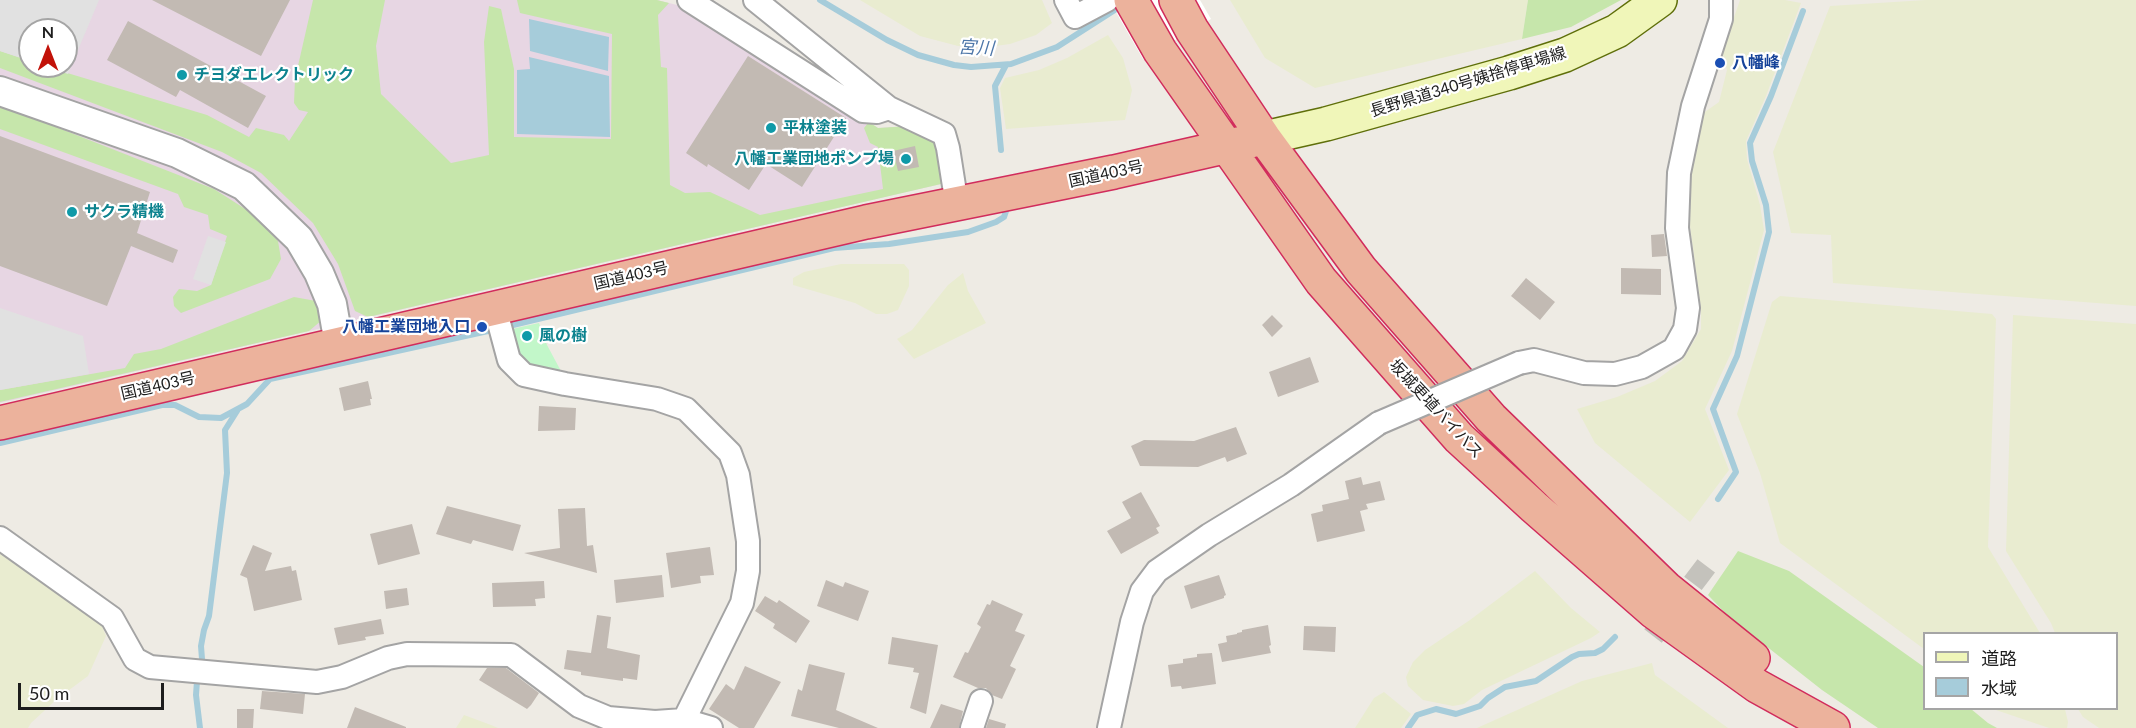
<!DOCTYPE html>
<meta charset="utf-8">
<style>
body{margin:0}
#map{position:relative;width:2136px;height:728px;overflow:hidden;background:#eeebe4;font-family:Lato,"Noto Sans JP",sans-serif}
canvas{display:block}
.legend{position:absolute;left:1923px;top:632px;width:195px;height:78px;box-sizing:border-box;background:#fff;border:2px solid #a5a5a5;margin:0;padding:8px 10px;list-style:none;font-size:18px;color:#1d1d1d}
.legend li{display:flex;align-items:center;gap:12px;height:30px}
.legend b{width:30px;border:2px solid #a5a5a5}
.north{position:absolute;left:18px;top:18px;width:60px;height:60px;box-sizing:border-box;background:#fff;border:2px solid #a5a5a5;border-radius:50%;rotate:0deg;font-size:16px;font-weight:700;line-height:24px;text-align:center;color:#1d1d1d}
.north::after{content:'';display:block;margin:auto;width:21px;height:27px;background:#c21209;clip-path:polygon(50% 0,100% 100%,50% 72%,0 100%)}
.scale{position:absolute;left:18px;top:683px;width:146px;height:27px;box-sizing:border-box;border:3px solid #1d1d1d;border-top:0;padding-left:8px;font-size:18px;line-height:21px;white-space:nowrap;color:#1d1d1d;-webkit-text-stroke:4px #fff;paint-order:stroke}
</style>
<div id="map">
<canvas width="2136" height="728"></canvas>
<ul class="legend">
<li><b style="height:8px;background:#f0f6b9"></b>道路</li>
<li><b style="height:16px;background:#a6ccda"></b>水域</li>
</ul>
<div class="north">N</div>
<div class="scale">50 m</div>
</div>
<script>
const c = document.querySelector('canvas').getContext('2d');
c.lineJoin = 'round';
function paint(path, color) {
  c.fillStyle = color;
  c.fill(path, 'evenodd');
}
function toPath(rows) {
  const path = new Path2D();
  for (const r of rows) {
    path.moveTo(r[0], r[1]);
    for (let i = 2; i < r.length; i += 2) path.lineTo(r[i], r[i + 1]);
  }
  return path;
}
function strokePath(path, color, width, dash) {
  c.strokeStyle = color;
  c.lineWidth = width;
  c.lineCap = dash ? 'butt' : 'round';
  c.setLineDash(dash || []);
  c.stroke(path);
}
function label(font, color, halo, rows, align = 'center') {
  c.font = font + ' Lato,"Noto Sans JP",sans-serif';
  c.lineWidth = 4.5;
  c.setLineDash([]);
  c.textBaseline = 'middle';
  c.strokeStyle = halo;
  c.fillStyle = color;
  for (const [text, x, y, turn = 0] of rows) {
    c.save();
    c.translate(x, y);
    c.rotate((+turn || 0) * Math.PI / 180);
    c.textAlign = isNaN(turn) ? turn : align;
    if (halo) c.strokeText(text, 0, 0);
    c.fillText(text, 0, 0);
    c.restore();
  }
}
const industrial = toPath([
 [0,0,657,0,681,6,878,128,909,126,941,184,0,403],
 [30,30,66,30,66,66,30,66]
]);
const farmland = toPath([
 [860,0,1042,0,1052,23,1036,35,1010,44,988,47,958,46,920,36],
 [1230,0,1528,0,1522,39,1315,88,1265,58],
 [1740,0,1785,0,1801,3,1766,96,1746,141,1747,159,1760,205,1764,230,1732,351,1705,409,1729,470,1690,522,1595,443,1577,409,1617,397,1655,381,1682,361,1701,329,1701,309,1690,226,1691,161,1702,114,1719,102,1727,70,1722,52],
 [1926,0,2136,0,2136,306,1833,283,1831,235,1791,233,1773,152,1830,6],
 [1108,35,1123,58,1132,90,1125,120,1006,129,1000,88,1005,78,1039,70,1067,58],
 [841,264,904,264,909,270,909,286,898,310,887,314,876,314,855,303,793,285,793,278,804,272],
 [963,273,968,291,986,323,914,359,897,339,912,330,948,285],
 [1780,296,1992,314,1996,319,1988,547,2040,633,1924,634,1924,649,1780,543,1760,473,1737,414,1772,302],
 [2013,315,2136,324,2136,728,2099,728,2083,717,2078,709,2116,708,2116,634,2055,633,2051,623,2006,551],
 [0,554,91,616,102,626,106,636,88,676,57,699,31,723,28,728,0,728],
 [1535,571,1571,608,1600,632,1591,638,1482,690,1464,704,1453,706,1423,700,1408,686,1406,677,1413,662,1425,650,1470,620],
 [1652,663,1655,675,1728,728,1477,728,1582,681],
 [1384,692,1411,714,1401,728,1355,728,1374,698],
 [1993,709,2065,709,2068,722,2067,728,2049,728],
 [464,715,491,725,498,728,456,728]
]);
const grass = toPath([
 [313,0,385,0,376,46,381,94,451,163,489,155,484,42,489,6,501,9,514,69,514,137,611,139,612,34,520,13,517,0,657,0,669,3,658,15,661,67,667,68,670,185,685,193,710,192,760,215,883,189,878,147,870,143,864,128,869,122,878,128,909,126,934,139,941,155,941,184,368,317,355,311,338,264,313,223,261,173,222,152,0,68,0,51,30,61,30,66,44,66,207,115,249,137,256,128,284,135,289,141,308,112,299,110,294,103,295,79],
 [1528,0,1621,0,1571,27,1522,39],
 [0,105,214,189,250,212,278,241,281,259,270,279,181,313,174,306,173,297,179,289,197,291,211,285,227,236,210,229,208,215,184,207,178,194,0,129],
 [294,297,316,301,322,320,309,331,0,402,0,390,125,368,134,354,161,349],
 [1738,551,1789,571,1924,667,1924,708,1971,709,1988,723,1997,728,1878,728,1822,690,1728,616,1708,595]
]);
const park = toPath([
 [539,323,547,345,562,373,534,366,525,361,519,353,512,329]
]);
const parking = toPath([
 [0,0,99,0,68,74,44,66,66,66,66,30,30,30,30,61,0,51],
 [208,236,226,242,211,285,193,279],
 [0,308,83,336,89,374,0,390]
]);
const water = toPath([
 [529,19,609,37,608,71,530,51],
 [529,57,609,76,610,137,517,134,517,70,530,69]
]);
const pier = toPath([
 [1109,0,1200,0,1211,19,1143,59]
]);
const stream = toPath([
 [820,0,887,40,918,55,954,65,971,67,1011,64,1057,47,1121,6],
 [1001,150,995,86,1006,65],
 [0,443,162,405,175,405,199,417,221,418,247,404,270,379,488,331,834,248,889,244,968,232,996,222,1004,217,1006,211],
 [1718,499,1736,472,1713,409,1737,356,1769,232,1766,205,1752,161,1750,143,1771,96,1803,11],
 [202,659,201,646,204,630,209,616,227,473,225,430,237,411],
 [197,681,196,695,200,728],
 [1408,728,1417,715,1436,709,1456,714,1480,706,1488,698,1505,687,1536,681,1572,657,1579,654,1595,653,1603,649,1615,637]
]);
const building = toPath([
 [152,0,290,0,261,56],
 [128,21,266,96,248,128,180,90,176,97,107,60],
 [748,56,846,118,802,187,766,164,749,190,708,164,707,167,686,153],
 [0,136,150,192,137,233,178,250,173,263,131,246,107,306,0,266],
 [915,146,919,167,898,171,893,151],
 [1664,234,1667,256,1652,257,1651,235],
 [1621,268,1661,269,1661,295,1621,294],
 [1526,278,1555,302,1540,320,1511,296],
 [1272,315,1283,326,1272,337,1262,325],
 [1310,357,1319,382,1278,397,1269,372],
 [368,381,372,399,370,399,371,405,344,411,339,388],
 [539,406,576,408,575,430,538,431],
 [1236,427,1247,454,1227,462,1225,457,1198,467,1140,466,1131,446,1144,440,1194,441],
 [1361,477,1363,485,1380,481,1385,500,1366,504,1368,509,1360,511,1365,531,1317,542,1311,514,1323,511,1322,505,1349,499,1345,481],
 [1141,492,1160,526,1156,528,1159,533,1121,554,1107,531,1131,518,1122,502],
 [447,506,521,525,513,551,473,540,471,544,436,534],
 [585,508,587,546,593,545,597,573,524,553,560,548,558,509],
 [412,524,420,554,378,565,370,534],
 [253,545,272,553,265,571,291,566,292,571,296,570,302,600,254,611,247,578,240,575],
 [710,547,714,575,700,576,701,583,671,588,666,553],
 [662,575,664,597,616,603,614,580],
 [1219,575,1226,595,1224,596,1224,598,1191,609,1184,586],
 [826,580,843,587,845,582,869,591,858,621,817,606],
 [544,581,545,598,535,599,536,606,493,607,492,583],
 [407,588,409,605,386,609,384,591],
 [765,596,777,603,779,600,810,621,796,643,773,628,775,624,755,611],
 [992,600,1023,614,1015,631,1025,635,1010,666,1016,669,1002,699,992,695,986,688,978,688,953,677,965,652,968,653,981,627,977,624,987,604,990,605],
 [597,615,611,617,607,648,640,655,637,680,623,678,623,681,581,675,581,672,564,669,567,650,591,653],
 [381,619,384,634,365,637,366,640,338,645,334,628],
 [1268,625,1271,645,1269,646,1271,653,1222,662,1218,644,1227,642,1226,636,1237,634,1237,633,1242,632,1242,630],
 [1304,626,1336,627,1335,652,1303,650],
 [892,637,938,645,926,714,910,708,919,673,913,672,914,668,888,664],
 [1212,653,1216,684,1182,689,1181,686,1171,687,1168,665,1183,663,1183,659,1197,657,1197,654],
 [809,664,845,673,836,710,878,728,839,728,791,716,798,689,802,691],
 [745,666,781,682,754,728,739,728,709,709,726,684,734,690],
 [487,668,506,668,539,693,531,705,527,709,479,680],
 [262,691,305,694,303,714,260,709],
 [941,704,963,711,959,728,930,728],
 [355,707,406,727,406,728,347,728],
 [237,709,254,709,253,728,237,728],
 [989,719,1006,724,1005,728,986,728]
]);
const minorTunnel = toPath([
 [1653,636,1710,561]
]);
const minor = toPath([
 [689,0,863,111,877,112,889,108,944,134,948,148,957,205],
 [755,0,889,108],
 [1066,0,1075,17,1107,0],
 [495,308,509,360,524,375,565,384,657,399,686,409,730,453,738,475,748,541,748,571,742,603,684,720],
 [1519,363,1534,360,1584,373,1615,374,1642,367,1674,349,1685,329,1688,308,1677,228,1679,173,1693,106,1721,19,1721,0],
 [0,538,112,618,135,659,150,667,317,682,342,677,388,658,407,654,511,655,579,706,608,718,655,722,684,720,711,728],
 [972,728,981,701],
 [1109,728,1132,622,1142,591,1157,571,1209,535,1291,485,1379,423]
]);
const tertiary = toPath([
 [0,91,177,153,244,186,299,239,319,273,332,304,339,344]
]);
const secondary = toPath([
 [1264,138,1326,124,1509,73,1565,55,1617,31,1660,0]
]);
const trunk = toPath([
 [1131,0,1160,51,1321,281,1459,438,1534,507,1654,612,1757,686,1833,728],
 [1176,0,1192,30,1264,138,1361,270,1491,418,1666,588,1753,658],
 [0,423,866,222,1114,172,1264,138]
]);
const minorBridge = toPath([
 [1379,423,1519,363]
]);
const markers = [
 [1720,63,6,"#1a4fb4"],
 [182,75,6,"#0f9aa8"],
 [771,128,6,"#0f9aa8"],
 [906,159,6,"#0f9aa8"],
 [72,212,6,"#0f9aa8"],
 [482,327,6,"#1a4fb4"],
 [527,336,6,"#0f9aa8"]
];
const transitNames = [
 ["八幡峰",1732,63],
 ["八幡工業団地入口",470,327,"right"]
];
const cultureNames = [
 ["チヨダエレクトリック",194,75],
 ["平林塗装",783,128],
 ["八幡工業団地ポンプ場",894,159,"right"],
 ["サクラ精機",84,212],
 ["風の樹",539,336]
];
const streetNames = [
 ["長野県道340号姨捨停車場線",1468,82,-17],
 ["国道403号",1106,174,-12],
 ["国道403号",631,276,-13],
 ["国道403号",158,386,-13],
 ["坂城更埴バイパス",1436,409,47]
];
const waterNames = [
 ["宮川",976,48,3]
];
paint(industrial, '#e7d6e3');
paint(farmland, '#e9ecd0');
paint(grass, '#c6e6ab');
paint(park, '#c2f7c9');
paint(parking, '#e1e1e1');
paint(water, '#a6ccda');
paint(pier, '#fff');
strokePath(stream, '#a6ccda', 6);
paint(building, '#c2bab3');
strokePath(minorTunnel, '#c4c2bc', 22, [22, 11]);
strokePath(minor, '#a4a4a4', 26);
strokePath(tertiary, '#a4a4a4', 32);
strokePath(secondary, '#5f6f0a', 36);
strokePath(trunk, '#d12c5c', 36);
strokePath(minor, '#fff', 22);
strokePath(tertiary, '#fff', 28);
strokePath(secondary, '#f0f6b9', 33);
strokePath(trunk, '#ecb29c', 33);
strokePath(minorBridge, '#a4a4a4', 26, []);
strokePath(minorBridge, '#fff', 22);
for (const [x, y, r, color] of markers) {
  const dot = new Path2D();
  dot.arc(x, y, r, 0, 2 * Math.PI);
  c.fillStyle = color;
  c.fill(dot);
  strokePath(dot, '#fff', 2);
}
label('bold 16px', '#164399', '#fff', transitNames, 'left');
label('bold 16px', '#0d838f', '#fff', cultureNames, 'left');
label('16px', '#1d1d1d', '#fff', streetNames);
label('italic 18px', '#4e77a9', '#fff', waterNames);
</script>
